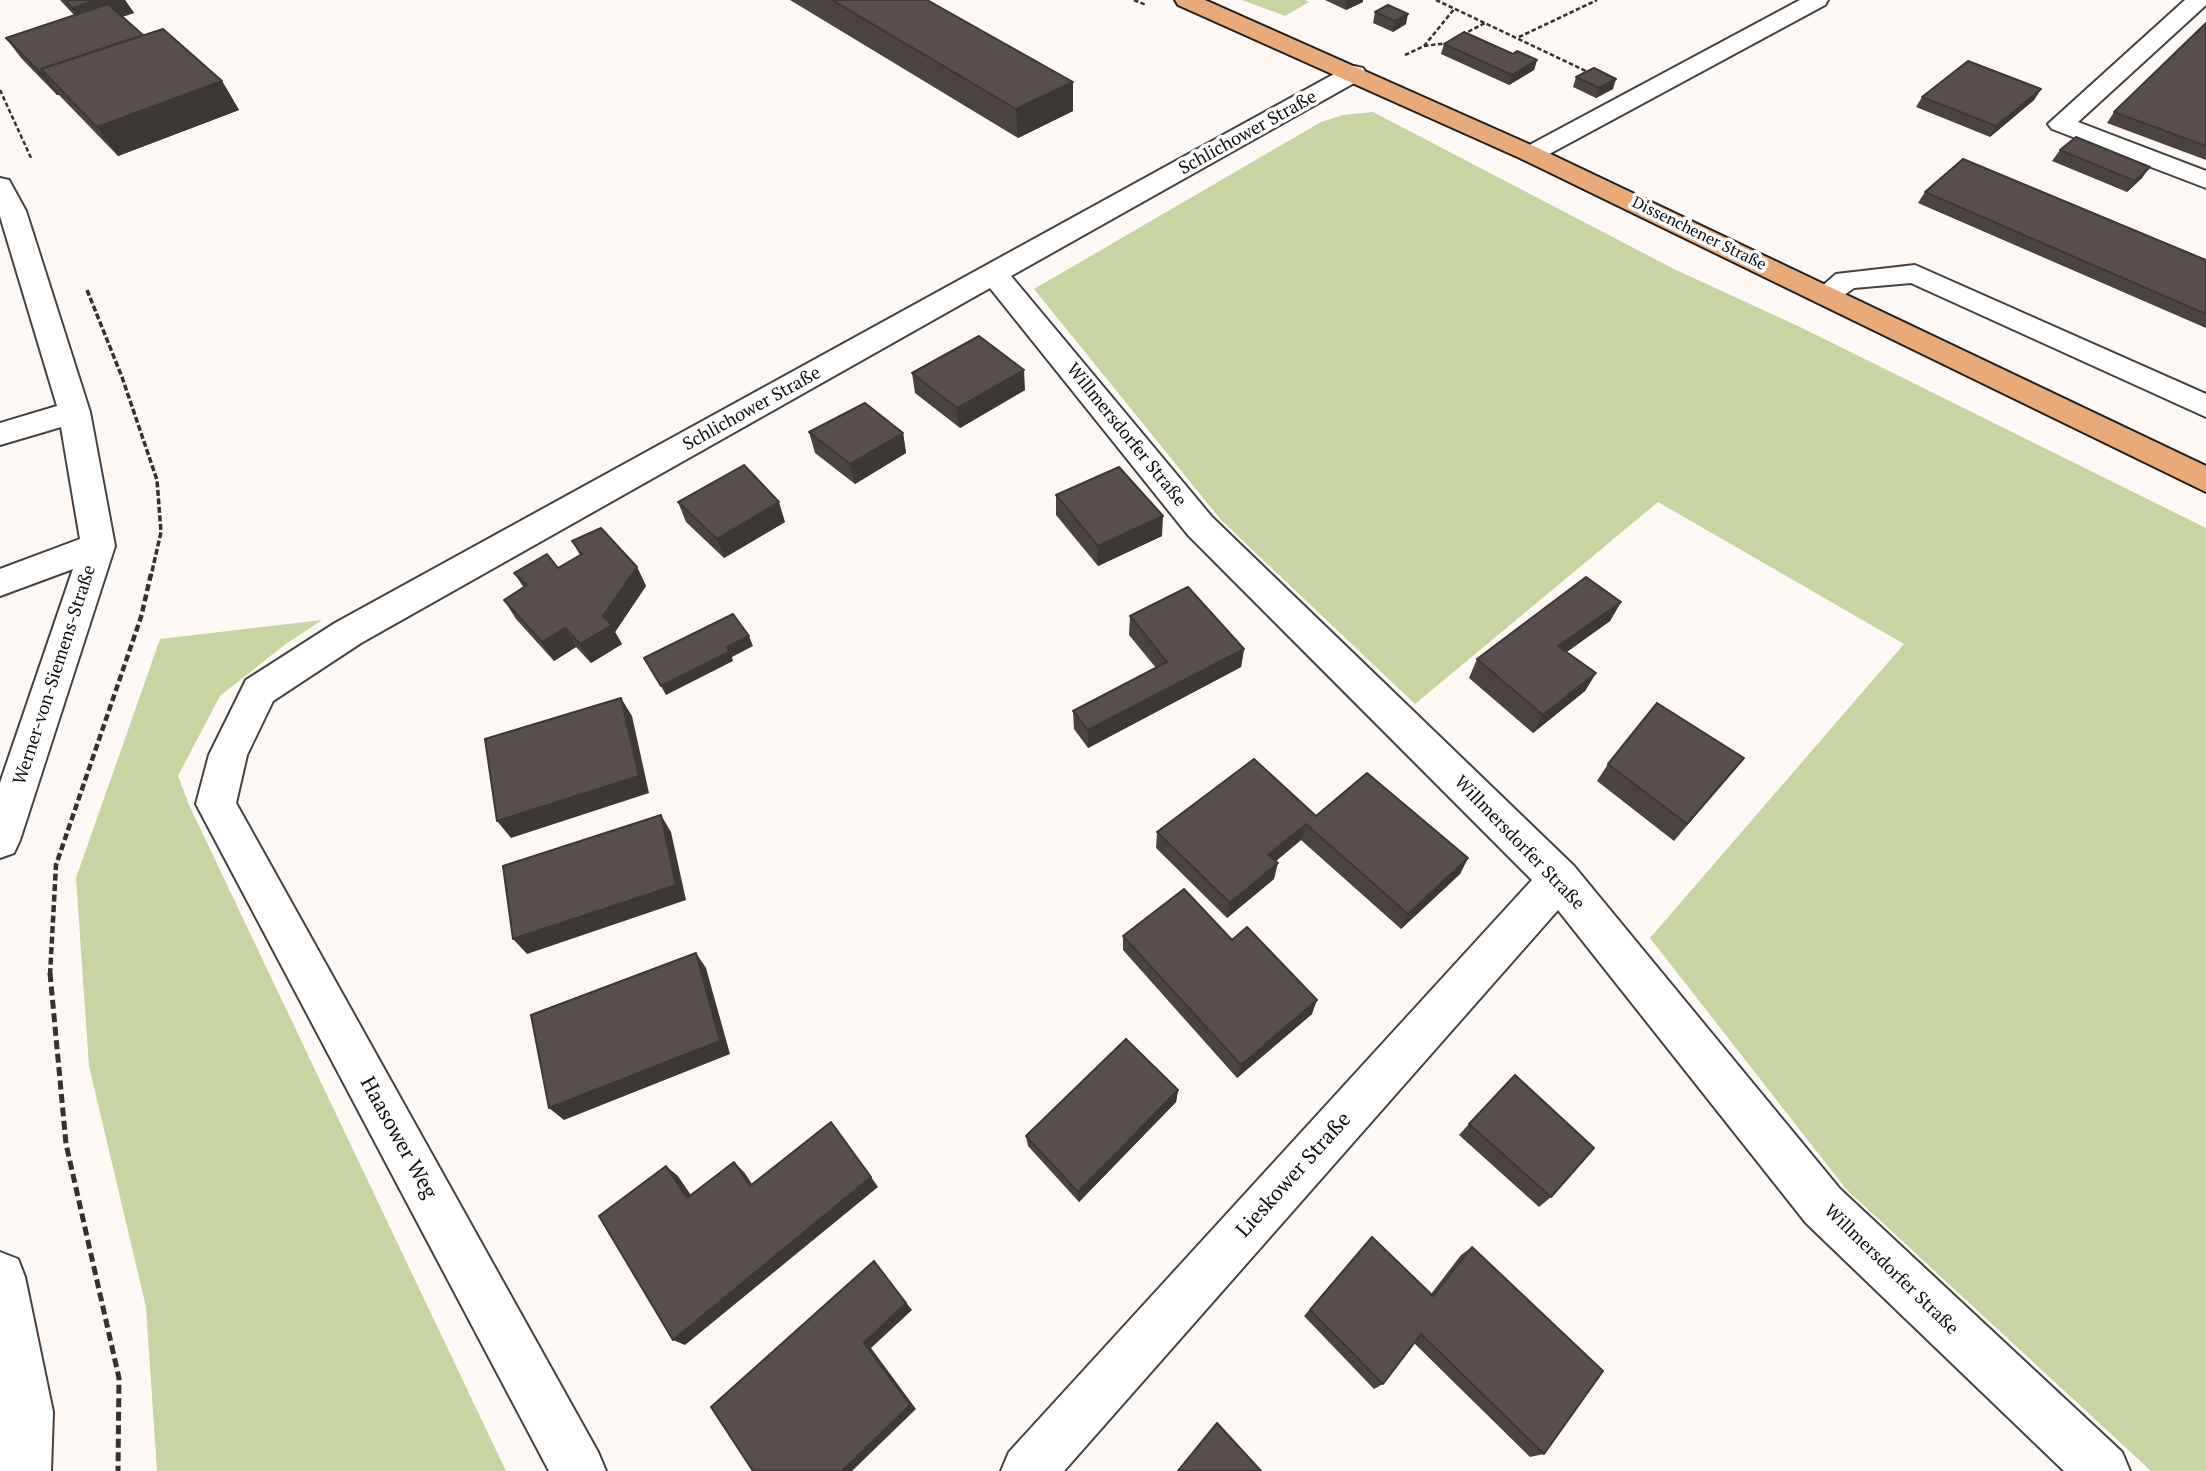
<!DOCTYPE html>
<meta charset="utf-8">
<style>
body{margin:0}
canvas{display:block;background:#fdf8f4}
</style>
<canvas width="2206" height="1471"></canvas>
<script>
const c = document.querySelector('canvas').getContext('2d');
c.lineJoin = 'round';
function paint(path, color) {
  c.fillStyle = color;
  c.fill(path, 'evenodd');
}
function toPath(rows) {
  const path = new Path2D();
  for (const r of rows) {
    path.moveTo(r[0], r[1]);
    for (let i = 2; i < r.length; i += 2) path.lineTo(r[i], r[i + 1]);
  }
  return path;
}
function strokePath(path, color, width, dash) {
  c.strokeStyle = color;
  c.lineWidth = width;
  c.lineCap = dash ? 'butt' : 'round';
  c.setLineDash(dash || []);
  c.stroke(path);
}
function label(font, color, halo, rows, align = 'center') {
  c.font = font + ' "PT Serif",serif';
  c.lineWidth = 7;
  c.setLineDash([]);
  c.textBaseline = 'middle';
  c.strokeStyle = halo;
  c.fillStyle = color;
  for (const [text, x, y, turn = 0] of rows) {
    c.save();
    c.translate(x, y);
    c.rotate((+turn || 0) * Math.PI / 180);
    c.textAlign = isNaN(turn) ? turn : align;
    if (halo) c.strokeText(text, 0, 0);
    c.fillText(text, 0, 0);
    c.restore();
  }
}
const forest = toPath([
 [1242,0,1305,0,1309,2,1285,16],
 [1373,112,1674,269,1800,327,2206,528,2206,1471,2151,1471,1846,1189,1650,938,1904,644,1658,502,1415,704,1221,520,1034,289,1321,122,1343,115],
 [322,620,283,646,220,696,178,776,189,805,506,1471,157,1471,146,1307,89,1066,76,878,160,639]
]);
const pathFar3 = toPath([
 [1134,0,1146,5],
 [1436,0,1590,73],
 [1462,35,1485,23],
 [1519,37,1597,0],
 [1424,46,1448,43],
 [1405,55,1424,46,1455,8],
 [0,90,32,160]
]);
const pathFar2 = toPath([
 [87,290,122,377,157,480,161,532,151,576]
]);
const pathFar1 = toPath([
 [50,975,56,865,141,617,151,574]
]);
const path = toPath([
 [50,973,66,1144,119,1378,118,1471]
]);
const minor = toPath([
 [1800,0,1828,0,1825,5,1540,159,1531,162,1522,159,1518,154,1522,149,1800,0],
 [2185,0,2206,0,2206,5,2078,122,2206,171,2206,188,2052,129,2048,124,2185,0],
 [1354,66,1363,68,1366,73,1363,78,1011,276,1212,517,1574,866,1840,1189,2122,1452,2130,1471,2064,1471,1806,1223,1558,910,1064,1471,1001,1471,1009,1452,1532,880,1188,535,990,288,361,643,273,701,247,755,236,803,598,1452,606,1471,549,1471,196,804,209,755,246,680,335,623,1345,68,1354,66],
 [0,178,9,180,26,211,90,412,115,546,20,840,14,853,0,858,0,783,73,569,0,596,0,569,80,539,61,427,0,445,0,423,57,406,0,216,0,178],
 [1915,265,2206,394,2206,417,1911,283,1854,288,1836,301,1826,304,1816,301,1812,295,1836,274,1915,265],
 [0,1252,18,1259,25,1277,53,1412,51,1471,0,1471,0,1252]
]);
const major = toPath([
 [1175,0,1205,0,1540,149,2206,466,2206,492,1522,159,1178,5,1175,0]
]);
const wall = toPath([
 [60,0,125,0,134,13,122,17,143,35,222,81,239,110,118,156,59,95,57,95,21,58,6,38,74,15],
 [790,0,927,0,1073,82,1073,111,1018,138],
 [1325,0,1363,0,1363,2,1346,10],
 [1375,12,1406,24,1393,32,1373,23],
 [2206,23,2206,160,2107,123,2114,112],
 [1444,44,1513,54,1537,60,1534,70,1509,85,1441,54],
 [1576,77,1613,89,1596,98,1573,87],
 [2041,89,2034,100,1990,137,1916,107,1922,97],
 [2060,150,2142,178,2127,192,2052,161],
 [1925,192,2206,260,2206,328,1918,203],
 [912,373,1025,390,960,428,915,393],
 [809,432,903,433,906,453,855,484,815,453],
 [1056,495,1162,536,1098,566,1056,515],
 [678,502,785,522,724,558,686,522],
 [572,541,637,567,646,586,615,632,622,644,591,663,576,647,554,661,516,619,504,600,524,588,514,573,558,568,580,555],
 [1621,602,1610,621,1567,652,1596,673,1585,691,1533,733,1469,678,1477,659],
 [1130,616,1244,649,1241,667,1088,748,1074,729,1073,711,1156,668,1129,635],
 [1744,758,1674,841,1597,781,1608,764],
 [1316,816,1468,858,1460,874,1401,929,1301,840,1276,861,1274,879,1227,918,1156,848,1157,832],
 [1123,936,1232,940,1312,1014,1237,1078,1123,950],
 [1178,1090,1176,1102,1079,1202,1028,1146,1026,1136],
 [1469,1124,1551,1197,1539,1207,1459,1135],
 [1372,1237,1431,1294,1461,1255,1472,1247,1544,1454,1530,1457,1414,1343,1383,1384,1374,1389,1304,1316]
]);
const shadedWall = toPath([
 [98,0,125,0,134,13,86,28,72,8],
 [1347,0,1363,0,1363,2,1346,10],
 [1408,14,1406,24,1393,32,1395,21],
 [1537,60,1534,70,1509,85,1512,75],
 [44,74,59,95,57,95,43,75],
 [1616,79,1613,89,1596,98,1599,88],
 [222,81,239,110,118,156,97,127],
 [1073,82,1073,111,1018,138,1016,109],
 [2041,89,2034,100,1990,137,1996,126],
 [2150,167,2142,178,2127,192,2135,181],
 [1024,370,1025,390,960,428,957,408],
 [903,433,906,453,855,484,850,464],
 [779,502,785,522,724,558,717,539],
 [1163,516,1162,536,1098,566,1098,546],
 [637,567,646,586,615,632,622,644,591,663,580,644,603,616],
 [1621,602,1610,621,1549,664,1558,646],
 [565,628,576,647,554,661,542,642],
 [749,636,753,646,732,657,733,661,666,695,661,686,727,647],
 [1244,649,1241,667,1088,748,1088,730],
 [1596,673,1585,691,1533,733,1543,715],
 [621,698,632,716,649,793,511,838,497,821],
 [661,815,671,832,686,900,527,954,513,939],
 [1306,824,1301,840,1264,871,1268,855],
 [1468,858,1460,874,1401,929,1408,914],
 [1278,863,1274,879,1227,918,1230,903],
 [696,953,706,968,730,1054,564,1120,549,1108],
 [1317,1000,1312,1014,1237,1078,1241,1065],
 [1178,1090,1176,1102,1079,1202,1078,1192],
 [734,1162,744,1172,760,1196,750,1186],
 [666,1166,678,1176,699,1207,687,1198],
 [871,1177,878,1187,685,1345,673,1340],
 [874,1261,912,1310,871,1348,916,1409,852,1471,842,1471]
]);
const building = toPath([
 [65,0,98,0,72,8,65,0],
 [832,0,927,0,1073,82,1016,109,832,0],
 [108,4,143,35,41,69,44,74,43,75,6,38,108,4],
 [1388,5,1408,14,1395,21,1375,12,1388,5],
 [2206,23,2206,146,2114,112,2206,23],
 [163,29,222,81,97,127,41,69,163,29],
 [1464,32,1513,54,1517,51,1537,60,1512,75,1444,44,1464,32],
 [1968,61,2041,89,1996,126,1922,97,1968,61],
 [1594,68,1616,79,1599,88,1576,77,1594,68],
 [2076,137,2150,167,2135,181,2060,150,2076,137],
 [1963,159,2206,260,2206,314,1925,192,1963,159],
 [979,336,1024,370,957,408,912,373,979,336],
 [865,403,903,433,850,464,809,432,865,403],
 [744,465,779,502,717,539,678,502,744,465],
 [1119,467,1163,516,1098,546,1056,495,1119,467],
 [601,528,637,567,603,616,612,625,580,644,565,628,542,642,504,600,527,585,514,573,547,554,558,568,582,554,572,541,601,528],
 [1586,577,1621,602,1558,646,1596,673,1543,715,1477,659,1586,577],
 [1188,587,1244,649,1088,730,1073,711,1167,662,1130,616,1188,587],
 [733,614,749,636,727,647,729,652,661,686,644,658,733,614],
 [621,698,639,776,497,821,485,739,621,698],
 [1657,703,1744,758,1687,824,1608,764,1657,703],
 [1254,759,1316,816,1367,773,1468,858,1408,914,1306,824,1268,855,1278,863,1230,903,1157,832,1254,759],
 [661,815,676,885,513,939,503,866,661,815],
 [1184,889,1232,940,1247,927,1317,1000,1241,1065,1123,936,1184,889],
 [696,953,720,1041,549,1108,531,1015,696,953],
 [1126,1039,1178,1090,1078,1192,1026,1136,1126,1039],
 [1515,1075,1594,1148,1551,1197,1469,1124,1515,1075],
 [831,1122,871,1177,673,1340,599,1216,666,1166,687,1198,734,1162,750,1186,831,1122],
 [1372,1237,1433,1296,1472,1247,1603,1371,1544,1454,1421,1334,1383,1384,1310,1310,1372,1237],
 [874,1261,906,1303,864,1343,910,1405,842,1471,753,1471,711,1407,874,1261],
 [1217,1423,1261,1471,1178,1471,1217,1423]
]);
const farStreetnames = [
 ["Dissenchener Straße",1699,234,26]
];
const streetNames = [
 ["Schlichower Straße",1248,133,-29],
 ["Schlichower Straße",752,409,-29],
 ["Willmersdorfer Straße",1126,435,51],
 ["Werner-von-Siemens-Straße",55,675,-72],
 ["Willmersdorfer Straße",1519,843,46],
 ["Willmersdorfer Straße",1891,1270,44]
];
const nearStreetnames = [
 ["Haasower Weg",398,1138,61],
 ["Lieskower Straße",1294,1175,-48]
];
paint(forest, '#c8d4a2');
strokePath(minor, '#434343', 4);
strokePath(major, '#212121', 4);
strokePath(pathFar3, '#323232', 2.5, [4.5, 2.5]);
strokePath(pathFar2, '#323232', 3.5, [6, 2.5]);
strokePath(pathFar1, '#323232', 4.5, [7, 3.5]);
strokePath(path, '#323232', 5, [9, 4.5]);
paint(minor, '#fff');
paint(major, '#e8aa79');
paint(wall, '#4b4342');
paint(shadedWall, '#3d3736');
paint(building, '#574e4d');
strokePath(building, '#3d3736', 2);
label('16px', '#101010', '#fff', farStreetnames);
label('18px', '#101010', '#fff', streetNames);
label('21px', '#101010', '#fff', nearStreetnames);
</script>
